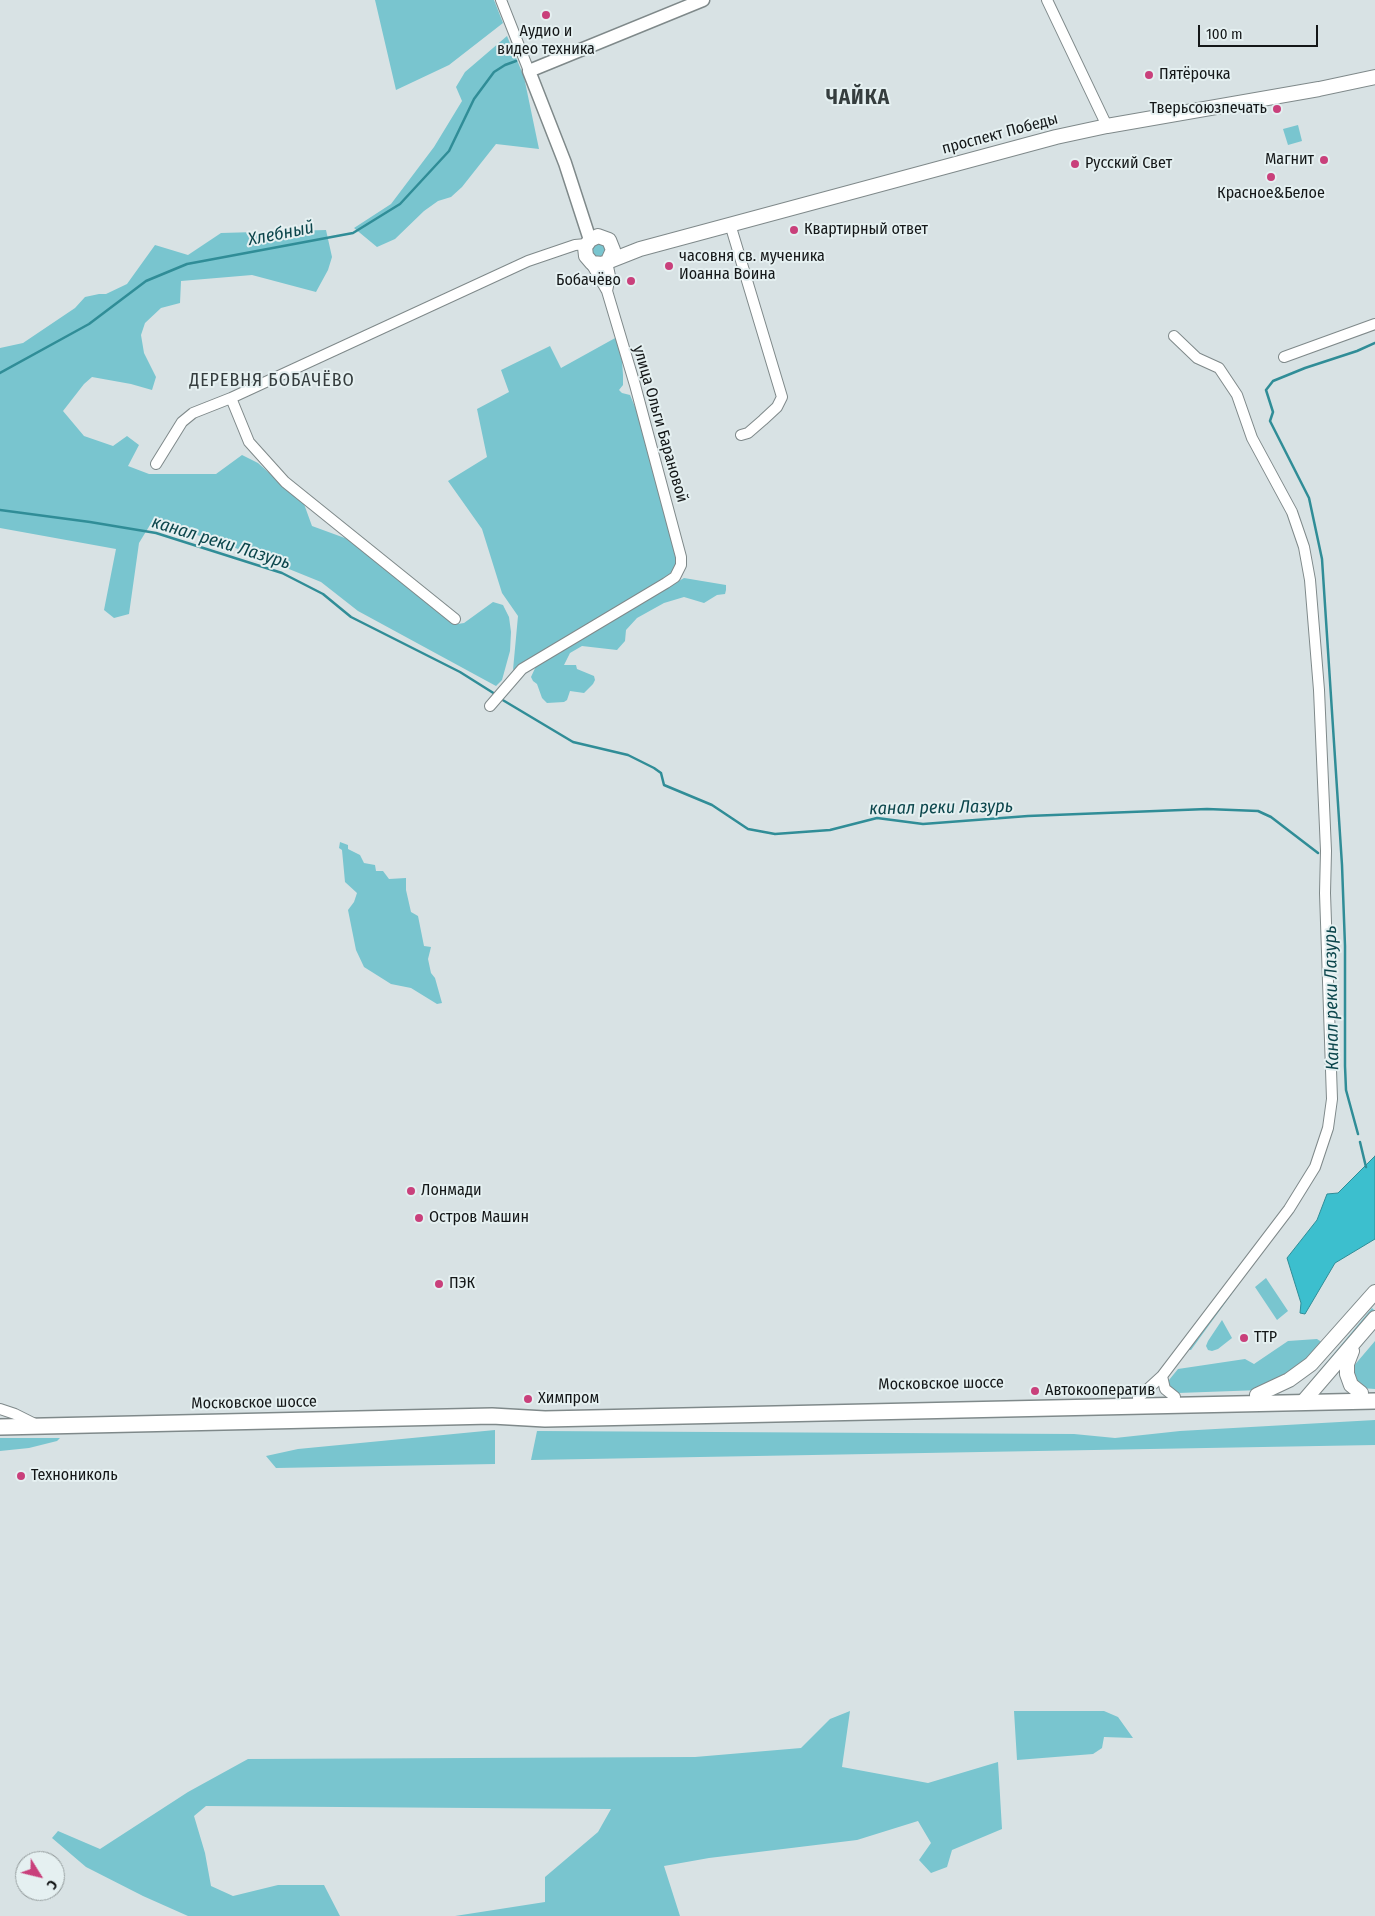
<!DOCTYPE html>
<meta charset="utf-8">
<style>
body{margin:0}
#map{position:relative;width:1375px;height:1916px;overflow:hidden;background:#d8e2e4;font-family:"Fira Sans Condensed",sans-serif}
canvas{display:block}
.north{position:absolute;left:15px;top:1851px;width:50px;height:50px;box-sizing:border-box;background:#e5f0f1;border:1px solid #91999a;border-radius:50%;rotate:126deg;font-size:14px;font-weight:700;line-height:20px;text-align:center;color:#141718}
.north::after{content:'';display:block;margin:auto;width:18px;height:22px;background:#c9407b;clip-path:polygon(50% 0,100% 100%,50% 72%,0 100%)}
.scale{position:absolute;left:1198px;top:25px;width:120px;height:22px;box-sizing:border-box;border:2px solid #141718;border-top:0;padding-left:6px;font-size:15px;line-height:18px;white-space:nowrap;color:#141718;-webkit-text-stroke:4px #e5f0f1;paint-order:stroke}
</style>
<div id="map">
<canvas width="1375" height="1916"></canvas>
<div class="north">С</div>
<div class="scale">100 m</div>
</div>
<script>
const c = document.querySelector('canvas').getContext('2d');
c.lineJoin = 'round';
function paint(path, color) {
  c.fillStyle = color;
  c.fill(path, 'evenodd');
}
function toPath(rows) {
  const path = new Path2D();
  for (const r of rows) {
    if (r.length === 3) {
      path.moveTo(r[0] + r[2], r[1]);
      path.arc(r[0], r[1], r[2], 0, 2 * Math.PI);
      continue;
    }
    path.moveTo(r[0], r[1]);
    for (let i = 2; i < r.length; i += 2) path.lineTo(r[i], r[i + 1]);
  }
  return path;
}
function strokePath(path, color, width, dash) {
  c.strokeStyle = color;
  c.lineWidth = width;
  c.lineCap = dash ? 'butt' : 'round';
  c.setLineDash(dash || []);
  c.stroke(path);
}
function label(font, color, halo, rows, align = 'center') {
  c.font = font + ' "Fira Sans Condensed",sans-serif';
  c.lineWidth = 4;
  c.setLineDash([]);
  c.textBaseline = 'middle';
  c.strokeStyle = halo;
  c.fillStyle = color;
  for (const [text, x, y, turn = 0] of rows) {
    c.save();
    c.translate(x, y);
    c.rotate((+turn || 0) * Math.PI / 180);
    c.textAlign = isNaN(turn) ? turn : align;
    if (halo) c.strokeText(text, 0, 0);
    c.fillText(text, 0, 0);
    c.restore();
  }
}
const green = toPath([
 [375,0,494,0,503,23,449,65,396,90],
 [507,36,524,77,539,149,496,144,462,187,451,197,438,201,424,211,395,239,377,247,354,228,391,204,434,147,462,101,456,87,465,72],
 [1298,125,1302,141,1288,145,1283,129],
 [326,230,332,257,328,270,316,292,252,275,181,281,180,303,161,308,145,323,141,335,144,353,156,377,152,390,131,384,92,377,84,384,63,411,84,436,113,446,127,436,139,445,128,466,149,474,216,474,242,455,258,463,304,504,312,526,353,541,458,624,464,623,493,602,503,605,509,617,511,632,510,651,502,680,496,686,358,611,321,582,247,552,153,520,139,543,129,614,114,618,104,610,116,549,0,528,0,348,23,343,75,308,85,297,99,294,106,294,127,284,155,245,188,255,221,233],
 [599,250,7],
 [617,337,622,361,623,375,623,385,619,390,622,393,630,395,641,421,673,542,676,563,675,569,669,578,513,670,518,616,502,593,482,529,448,481,487,457,477,409,509,392,501,370,550,346,561,368],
 [684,578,726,585,726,590,725,594,717,595,704,603,684,597,664,603,637,618,626,630,625,641,617,650,582,646,570,653,564,665,576,665,577,669,594,676,595,680,593,684,584,693,570,691,567,700,564,702,547,703,542,698,537,684,533,681,531,677,537,664],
 [340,842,348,845,348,849,360,855,364,863,375,865,376,871,383,871,389,879,406,878,406,890,411,912,418,916,424,946,431,947,428,959,431,973,435,978,442,1003,437,1004,411,988,391,984,364,967,356,950,348,910,354,902,357,893,345,882,342,850,339,848],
 [1266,1278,1288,1311,1277,1320,1255,1287],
 [1235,1286,1236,1288,1191,1350,1188,1350],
 [1372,1308,1375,1311,1308,1389,1306,1387],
 [1222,1320,1232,1338,1218,1349,1212,1351,1208,1350,1206,1346,1208,1341],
 [1317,1339,1323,1343,1293,1371,1261,1390,1178,1393,1167,1387,1169,1380,1178,1369,1245,1359,1254,1364,1288,1341],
 [1375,1341,1375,1389,1361,1388,1355,1383,1352,1368],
 [1375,1420,1375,1445,531,1460,537,1431,1074,1434,1115,1438,1180,1431],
 [495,1430,495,1464,276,1468,266,1456,298,1449],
 [0,1438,60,1438,57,1441,29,1448,0,1451],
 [850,1711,842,1767,928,1783,998,1762,1002,1829,952,1850,947,1867,931,1873,919,1860,931,1843,918,1821,857,1840,709,1858,664,1866,680,1916,455,1916,545,1902,545,1877,598,1832,611,1809,206,1806,194,1816,205,1853,211,1886,233,1896,278,1885,324,1885,340,1916,188,1916,143,1896,86,1867,52,1838,58,1831,100,1849,188,1792,248,1759,695,1757,801,1748,830,1719],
 [1014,1711,1104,1711,1118,1717,1133,1738,1104,1737,1102,1748,1093,1754,1017,1760]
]);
const water = toPath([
 [1375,1156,1375,1239,1335,1263,1305,1314,1300,1313,1301,1303,1287,1258,1317,1220,1327,1194,1338,1193,1375,1156]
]);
const stream = toPath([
 [0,373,89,324,146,281,187,264,353,233,400,204,449,151,474,99,494,72,505,65,516,61],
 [0,510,90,522,156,533,282,573,323,594,351,617,460,672,495,694],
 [501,699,573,742,628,755,654,768,661,773,664,785,712,805,748,829,775,834,830,830,877,818,923,824,1028,816,1207,809,1258,811,1271,817,1318,853],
 [1358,1134,1346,1090,1345,1066,1345,946,1342,865,1322,559,1309,498,1270,421,1273,412,1266,390,1273,381,1305,368,1357,351,1375,343],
 [1360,1142,1366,1167]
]);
const minor = toPath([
 [501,0,529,71],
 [1047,0,1107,126],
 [730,224,782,397,777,407,763,420,748,433,741,435],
 [607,291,610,276,607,262],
 [1284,357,1375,324],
 [231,398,249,442,285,482,455,619],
 [156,464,182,422,193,413,231,398,528,261,575,245,586,244],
 [490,706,522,669,666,583,675,577,681,565,681,557,635,385,607,291,589,260],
 [1162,1376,1165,1389,1175,1397],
 [1138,1398,1162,1376,1289,1209,1315,1167,1328,1128,1332,1099,1325,893,1326,851,1319,690,1310,580,1304,547,1292,512,1252,438,1237,395,1219,368,1197,358,1174,336],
 [0,1409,15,1414,37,1425]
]);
const tertiary = toPath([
 [590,240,565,163,529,71,703,0]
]);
const secondary = toPath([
 [608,261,613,250,609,240,598,236,590,240,585,247,586,256,592,263,602,264,640,249,1056,137,1107,126,1319,89,1375,77],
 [1352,1351,1347,1364,1347,1374,1351,1385,1361,1393],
 [1257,1395,1289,1380,1311,1364,1375,1292],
 [1302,1403,1375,1318]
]);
const primary = toPath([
 [0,1427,492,1416,545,1419,1375,1401]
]);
const markers = [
 [546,15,5,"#c9407b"],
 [1149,75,5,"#c9407b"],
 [1277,109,5,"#c9407b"],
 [1324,160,5,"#c9407b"],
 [1075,164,5,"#c9407b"],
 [1271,177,5,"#c9407b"],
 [794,230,5,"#c9407b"],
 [669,266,5,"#c9407b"],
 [631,281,5,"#c9407b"],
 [411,1191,5,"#c9407b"],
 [419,1218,5,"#c9407b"],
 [439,1284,5,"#c9407b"],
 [1244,1338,5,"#c9407b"],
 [1035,1391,5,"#c9407b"],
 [528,1399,5,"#c9407b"],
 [21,1476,5,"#c9407b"]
];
const poiNames = [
 ["Аудио и",546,32,"center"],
 ["видео техника",546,50,"center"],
 ["Пятёрочка",1159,75],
 ["Тверьсоюзпечать",1267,109,"right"],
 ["Магнит",1314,160,"right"],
 ["Русский Свет",1085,164],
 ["Красное&Белое",1271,194,"center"],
 ["Квартирный ответ",804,230],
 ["часовня св. мученика",679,257],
 ["Иоанна Воина",679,275],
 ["Бобачёво",621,281,"right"],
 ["Лонмади",421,1191],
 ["Остров Машин",429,1218],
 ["ПЭК",449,1284],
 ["ТТР",1254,1338],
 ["Автокооператив",1045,1391],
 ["Химпром",538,1399],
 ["Технониколь",31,1476]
];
const streetNames = [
 ["проспект Победы",1000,134,-15],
 ["улица Ольги Барановой",660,424,74],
 ["Московское шоссе",941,1384,-1],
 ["Московское шоссе",254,1403,-1]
];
const waterNames = [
 ["Хлебный",281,234,-11],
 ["канал реки Лазурь",221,543,17],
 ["канал реки Лазурь",941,808,-1],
 ["Канал реки Лазурь",1332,998,-91]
];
const neighbourhoodNames = [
 ["ДЕРЕВНЯ БОБАЧЁВО",272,381]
];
const districtNames = [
 ["ЧАЙКА",858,98]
];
paint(green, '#79c5cf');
paint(water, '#3cbfce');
strokePath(water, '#308d97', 1);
strokePath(stream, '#308d97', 2.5);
strokePath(minor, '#7f898a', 12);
strokePath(tertiary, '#7f898a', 15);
strokePath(secondary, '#7f898a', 16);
strokePath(primary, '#7f898a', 18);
strokePath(minor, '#fff', 10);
strokePath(tertiary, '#fff', 12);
strokePath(secondary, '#fff', 14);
strokePath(primary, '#fff', 15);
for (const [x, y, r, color] of markers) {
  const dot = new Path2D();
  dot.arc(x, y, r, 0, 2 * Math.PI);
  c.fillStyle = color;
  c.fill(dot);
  strokePath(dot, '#e5f0f1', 2);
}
label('16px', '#141718', '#e5f0f1', poiNames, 'left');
label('16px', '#141718', '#e5f0f1', streetNames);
label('italic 18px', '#0c464c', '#e5f0f1', waterNames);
c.letterSpacing = '1px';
label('18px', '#353d3e', '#e5f0f1', neighbourhoodNames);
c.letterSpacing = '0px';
c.letterSpacing = '1px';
label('bold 21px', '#353d3e', '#e5f0f1', districtNames);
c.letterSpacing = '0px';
</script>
